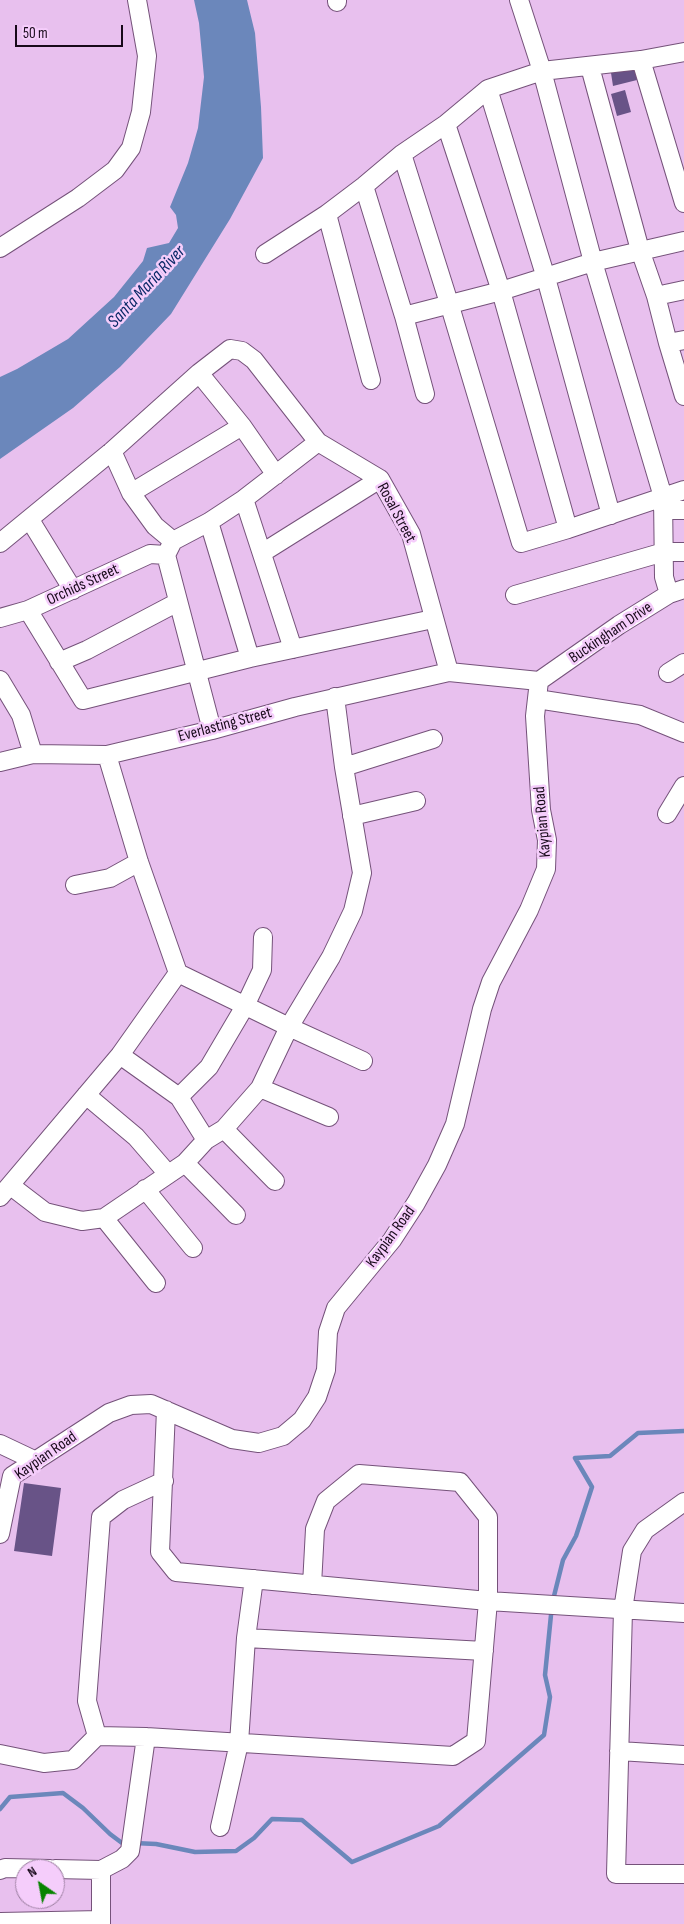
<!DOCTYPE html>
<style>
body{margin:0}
#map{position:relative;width:684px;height:1924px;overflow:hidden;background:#e8c0ee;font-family:"Sofia Sans Condensed",sans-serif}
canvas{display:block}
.north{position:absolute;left:15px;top:1859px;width:50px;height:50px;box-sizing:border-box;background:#f5cdfb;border:1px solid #9c7fa1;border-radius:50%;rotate:327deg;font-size:14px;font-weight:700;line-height:20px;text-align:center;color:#170919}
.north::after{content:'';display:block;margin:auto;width:18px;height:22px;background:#088400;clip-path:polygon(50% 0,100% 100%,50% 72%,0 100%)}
.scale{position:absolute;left:15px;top:25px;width:108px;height:22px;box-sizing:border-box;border:2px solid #170919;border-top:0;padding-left:6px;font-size:15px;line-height:18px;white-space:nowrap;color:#170919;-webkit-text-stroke:4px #f5cdfb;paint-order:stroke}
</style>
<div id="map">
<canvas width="684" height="1924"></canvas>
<div class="north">N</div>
<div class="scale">50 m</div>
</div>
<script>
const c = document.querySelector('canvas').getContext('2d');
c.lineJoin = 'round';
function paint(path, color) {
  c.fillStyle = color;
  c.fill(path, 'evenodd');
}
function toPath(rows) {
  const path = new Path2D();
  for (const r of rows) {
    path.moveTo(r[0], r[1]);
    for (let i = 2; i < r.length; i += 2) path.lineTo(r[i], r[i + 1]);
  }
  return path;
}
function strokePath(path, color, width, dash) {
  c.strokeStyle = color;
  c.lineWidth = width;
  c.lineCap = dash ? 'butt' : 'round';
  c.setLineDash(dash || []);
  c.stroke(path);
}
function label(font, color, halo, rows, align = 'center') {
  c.font = font + ' "Sofia Sans Condensed",sans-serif';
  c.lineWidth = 5;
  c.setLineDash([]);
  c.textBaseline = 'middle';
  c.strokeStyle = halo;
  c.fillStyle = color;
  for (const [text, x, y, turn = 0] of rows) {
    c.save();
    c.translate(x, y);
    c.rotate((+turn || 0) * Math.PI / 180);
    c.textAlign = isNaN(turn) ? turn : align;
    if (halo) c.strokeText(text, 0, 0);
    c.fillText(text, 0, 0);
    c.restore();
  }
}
const water = toPath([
 [194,0,247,0,255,33,261,107,263,158,230,219,171,314,120,367,73,408,0,459,0,377,17,369,68,339,114,297,143,261,147,248,169,243,178,228,176,215,170,207,188,163,198,128,204,77,199,23]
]);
const stream = toPath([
 [554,1596,563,1560,576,1536,592,1487,575,1458,610,1456,638,1433,684,1431],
 [0,1809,10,1797,63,1793,83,1808,110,1834,122,1843,126,1843],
 [134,1843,156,1844,195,1852,236,1851,254,1838,272,1819,302,1820,352,1862,439,1826,544,1735,550,1697,545,1675,551,1615]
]);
const building = toPath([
 [634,67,637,80,613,86,611,73],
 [625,90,631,112,617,116,611,94],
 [24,1483,61,1488,52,1556,14,1551]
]);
const minor = toPath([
 [337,0,337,2],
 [519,0,542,71,593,262,663,497,664,577,669,594],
 [641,60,684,203],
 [590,67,640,250,656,296,668,343,684,396],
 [488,89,546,278,611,515],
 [446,124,501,291,568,529],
 [402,154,449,303,521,543,568,529,684,490],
 [364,186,404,316,425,394],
 [327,214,371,380],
 [0,248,78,198,115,170,131,148,141,112,147,56,137,0],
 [265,254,327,214,364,186,402,154,446,124,488,89,542,71,641,60,684,52],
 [656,296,684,290],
 [404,316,501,291,593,262,684,241],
 [668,343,684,340],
 [199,373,242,426,276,475],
 [112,451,131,493,155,526,173,541],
 [131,493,242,426],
 [244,499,293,649],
 [663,510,684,510],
 [30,520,73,590],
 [209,522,250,658],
 [173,541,166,555,212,730],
 [173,541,209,522,244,499,318,442],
 [0,543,112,451,199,373,230,349,242,351,254,360,318,442,380,479,411,534,449,672],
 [262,553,380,479],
 [515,595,664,552,684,552],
 [28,610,83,700,250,658,433,619],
 [0,618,28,610,150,554,166,555],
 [59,662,87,650,178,602],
 [668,673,684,663],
 [0,680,21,715,33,754],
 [539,681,619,625,669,594,684,589],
 [537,699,640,715,684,733],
 [0,762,33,754,107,755,212,730,295,707,449,672,539,681],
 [344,767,433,739],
 [667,814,684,786],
 [352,816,416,801],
 [75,885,110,878,139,862],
 [178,973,289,1027,363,1061],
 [120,1055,179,1097,206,1140],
 [260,1088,329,1117],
 [86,1095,136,1137,168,1174],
 [179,1097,209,1067,245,1006,262,970,263,937],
 [224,1129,275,1181],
 [185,1163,236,1215],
 [11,1186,45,1212,82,1221,104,1218,185,1163,206,1140,224,1129,260,1088,289,1027,331,957,353,911,362,873,344,767,335,697],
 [145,1189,193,1248],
 [0,1197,120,1055,178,973,139,862,107,755],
 [104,1218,156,1283],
 [166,1410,160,1552,176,1572,488,1601,684,1613],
 [0,1444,36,1461],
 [684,1502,645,1530,632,1551,623,1610,616,1874,684,1874],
 [0,1534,12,1476,109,1413,131,1405,151,1404,232,1439,259,1443,283,1436,302,1420,317,1397,326,1370,328,1332,336,1308,392,1240,416,1203,437,1165,455,1124,482,1009,491,982,529,910,546,869,547,840,541,810,535,716,539,681],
 [246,1638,484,1651],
 [97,1736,87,1701,101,1517,123,1500,164,1481],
 [619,1751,684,1755],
 [0,1754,44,1763,73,1760,97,1736,146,1737,453,1756,476,1741,488,1601,488,1517,460,1482,359,1474,326,1501,315,1529,312,1585],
 [220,1827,239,1743,246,1638,254,1579],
 [55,1869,101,1870,122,1859,130,1851,146,1737],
 [0,1870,5,1868,50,1869],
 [101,1870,101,1924],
 [0,1922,101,1920]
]);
const streetNames = [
 ["Rosal Street",396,513,62],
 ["Orchids Street",83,585,-25],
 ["Buckingham Drive",611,633,-34],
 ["Everlasting Street",225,725,-15],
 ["Kaypian Road",543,822,-95],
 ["Kaypian Road",391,1237,-54],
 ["Kaypian Road",46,1456,-35]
];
const waterNames = [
 ["Santa Maria River",147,287,-47]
];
paint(water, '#6b87bb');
strokePath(stream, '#6b87bb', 4.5);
paint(building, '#685387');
strokePath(minor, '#75527a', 20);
strokePath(minor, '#fff', 18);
label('16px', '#170919', '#f5cdfb', streetNames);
label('italic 18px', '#0a2967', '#f5cdfb', waterNames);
</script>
